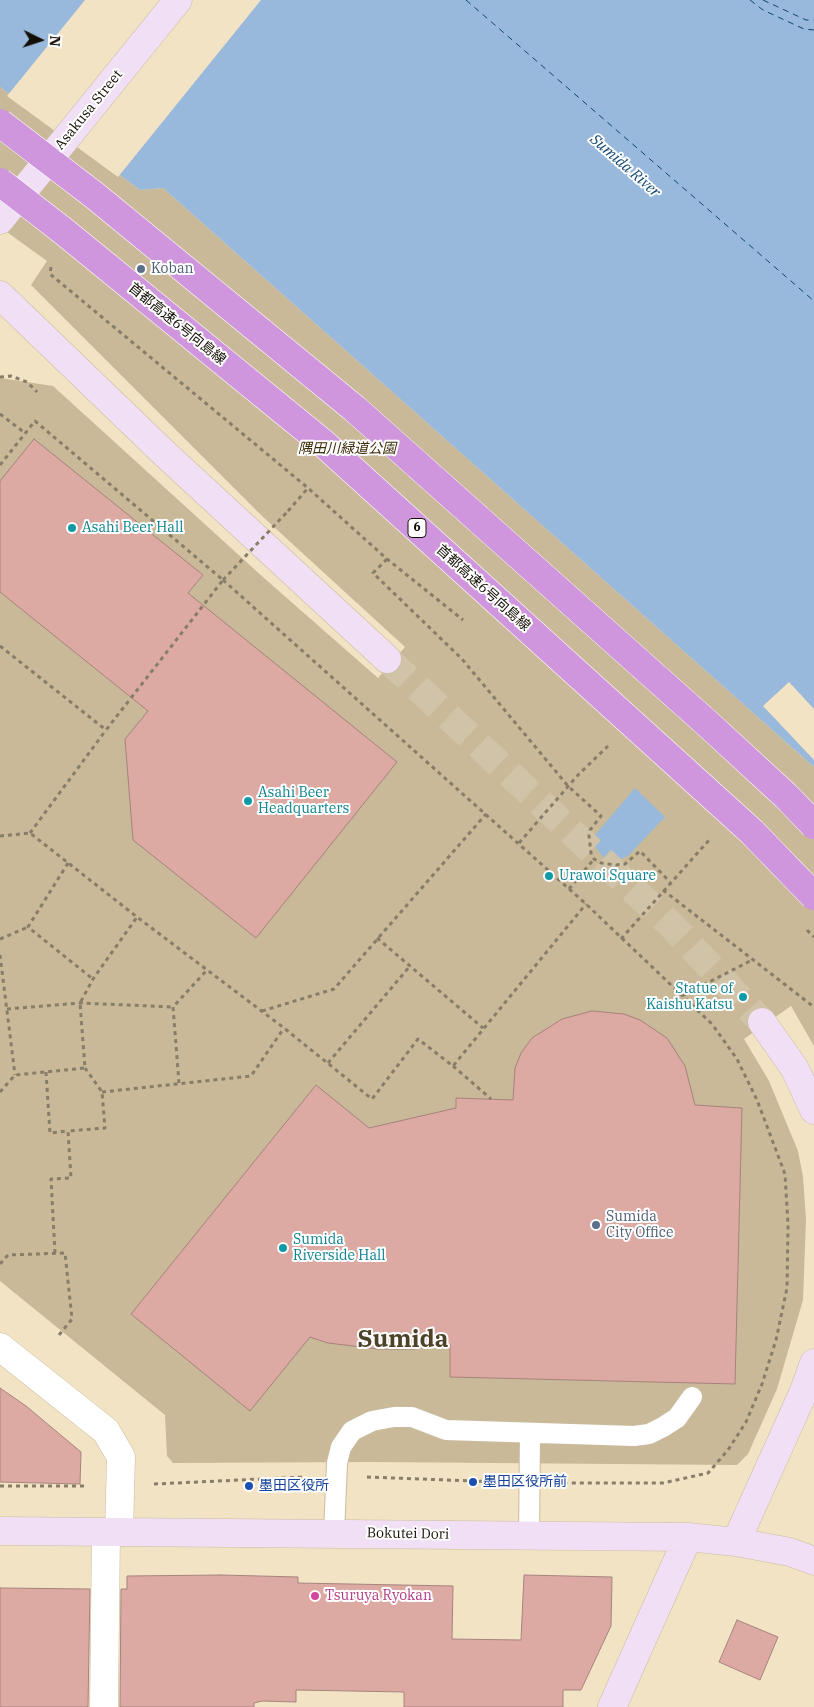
<!DOCTYPE html>
<meta charset="utf-8">
<style>
body{margin:0}
#map{position:relative;width:814px;height:1707px;overflow:hidden;background:#f2e3c4;font-family:"IBM Plex Serif",serif}
canvas{display:block}
.north{position:absolute;left:15px;top:15px;width:50px;height:50px;-webkit-text-stroke:4px #fff;paint-order:stroke;rotate:94deg;font-size:14px;font-weight:700;line-height:20px;text-align:center;color:#140f05}
.north::after{content:'';display:block;margin:auto;width:18px;height:22px;background:#140f05;clip-path:polygon(50% 0,100% 100%,50% 72%,0 100%)}
</style>
<div id="map">
<canvas width="814" height="1707"></canvas>
<div class="north">N</div>
</div>
<script>
const c = document.querySelector('canvas').getContext('2d');
c.lineJoin = 'round';
function paint(path, color) {
  c.fillStyle = color;
  c.fill(path, 'evenodd');
}
function toPath(rows) {
  const path = new Path2D();
  for (const r of rows) {
    path.moveTo(r[0], r[1]);
    for (let i = 2; i < r.length; i += 2) path.lineTo(r[i], r[i + 1]);
  }
  return path;
}
function strokePath(path, color, width, dash) {
  c.strokeStyle = color;
  c.lineWidth = width;
  c.lineCap = dash ? 'butt' : 'round';
  c.setLineDash(dash || []);
  c.stroke(path);
}
function label(font, color, halo, rows, align = 'center') {
  c.font = font + ' "IBM Plex Serif","Noto Sans JP",serif';
  c.lineWidth = 4;
  c.setLineDash([]);
  c.textBaseline = 'middle';
  c.strokeStyle = halo;
  c.fillStyle = color;
  for (const [text, x, y, turn = 0] of rows) {
    c.save();
    c.translate(x, y);
    c.rotate((+turn || 0) * Math.PI / 180);
    c.textAlign = isNaN(turn) ? turn : align;
    if (halo) c.strokeText(text, 0, 0);
    c.fillText(text, 0, 0);
    c.restore();
  }
}
const green = toPath([
 [0,87,140,190,163,188,814,767,814,1046,791,1006,744,1039,769,1081,798,1151,803,1177,806,1219,803,1300,777,1389,748,1454,737,1465,373,1462,173,1463,167,1456,165,1415,0,1281,0,378,53,386,264,578,378,678,405,647,263,517,31,285,47,261,0,227]
]);
const water = toPath([
 [0,0,814,0,814,767,163,188,140,190,0,87],
 [635,788,665,817,628,856,616,861,604,858,596,848,595,835]
]);
const pier = toPath([
 [85,0,261,0,118,177,7,96],
 [789,682,814,709,814,760,763,706]
]);
const ferry = toPath([
 [466,0,814,301],
 [750,0,763,10,804,29,814,30],
 [763,0,806,20,814,20]
]);
const building = toPath([
 [34,439,203,575,188,593,397,762,256,938,133,840,125,739,148,711,0,592,0,481,34,439],
 [592,1011,624,1014,640,1020,667,1038,685,1066,695,1105,742,1108,735,1384,450,1377,450,1344,413,1349,378,1349,328,1343,310,1337,250,1411,131,1314,316,1085,369,1128,456,1108,456,1098,513,1100,515,1068,521,1053,532,1038,562,1019,592,1011],
 [0,1388,26,1406,81,1452,80,1484,0,1482,0,1388],
 [221,1575,298,1577,298,1583,453,1586,452,1639,521,1640,524,1575,612,1577,611,1626,581,1690,563,1690,563,1707,404,1707,404,1692,296,1690,296,1702,262,1701,254,1703,254,1707,120,1707,121,1589,127,1589,127,1576,221,1575],
 [0,1588,90,1589,88,1707,0,1707,0,1588],
 [737,1620,778,1637,760,1680,719,1662,737,1620]
]);
const secondaryTunnel = toPath([
 [387,659,671,925,762,1022]
]);
const path = toPath([
 [51,267,50,274,308,488,387,559,463,620],
 [0,377,11,376,27,382,37,392],
 [0,414,25,433],
 [0,465,35,421,223,580,106,730,0,646],
 [288,511,308,488],
 [387,559,373,573,462,659,568,786,601,816,590,830,589,836,591,853,594,859,601,863,616,865,625,864,640,851,670,882],
 [223,580,586,904,712,1024,737,1059,757,1100,785,1174,788,1225,787,1288,776,1340,762,1384,746,1422,728,1450,708,1473,663,1483,559,1483],
 [30,833,106,730],
 [0,836,30,833,137,917,284,1028,372,1099,418,1039,453,1066,586,904],
 [519,843,578,775,608,746],
 [68,863,28,927,93,979],
 [569,889,594,859],
 [663,890,814,1007],
 [807,930,814,937],
 [377,938,483,1028],
 [0,939,28,927],
 [621,939,710,839],
 [0,955,15,1075],
 [682,996,752,960],
 [7,1009,80,1003,173,1007],
 [262,1011,334,989,486,814],
 [328,1063,410,966],
 [453,1066,491,1099],
 [46,1072,50,1133,68,1131],
 [179,1083,173,1007,207,970],
 [0,1092,15,1075,85,1068,80,1003,93,979,137,917],
 [102,1092,251,1076,284,1028],
 [55,1253,51,1179,71,1178,68,1131,105,1128,102,1092,85,1068],
 [0,1264,8,1255,65,1253,72,1319,59,1335],
 [367,1477,500,1482],
 [154,1484,305,1477],
 [0,1486,87,1486]
]);
const lane = toPath([
 [334,1534,337,1463,341,1447,352,1431,372,1421,394,1417,412,1417,446,1430,634,1436,649,1434,663,1427,677,1418,692,1397],
 [529,1536,530,1433]
]);
const street = toPath([
 [0,1347,106,1431,121,1457,119,1532],
 [104,1707,106,1532]
]);
const secondary = toPath([
 [0,220,178,0],
 [0,295,164,453,387,659],
 [762,1022,795,1069,814,1110],
 [0,1531,688,1537,736,1542,790,1552,814,1561],
 [736,1542,804,1391,814,1363],
 [612,1707,688,1537]
]);
const pathBridge = toPath([
 [223,580,288,511]
]);
const highwayBridge = toPath([
 [0,123,94,195,355,409,709,725,786,796,814,825],
 [0,182,62,230,323,443,752,832,814,896]
]);
const markers = [
 [141,269,5,"#5c6f8a"],
 [72,528,5,"#0f9aa8"],
 [248,801,5,"#0f9aa8"],
 [549,876,5,"#0f9aa8"],
 [743,997,5,"#0f9aa8"],
 [596,1225,5,"#5c6f8a"],
 [283,1248,5,"#0f9aa8"],
 [473,1482,5,"#1a4fb4"],
 [249,1486,5,"#1a4fb4"],
 [315,1596,5,"#d1479c"]
];
const shields = [
 [417,528,18]
];
const shieldNames = [
 ["6",417,528]
];
const streetNames = [
 ["Asakusa Street",89,110,-51],
 ["首都高速6号向島線",177,324,39],
 ["首都高速6号向島線",483,588,42],
 ["Bokutei Dori",408,1534,1]
];
const serviceNames = [
 ["Koban",151,269],
 ["Sumida",606,1217],
 ["City Office",606,1233]
];
const parkNames = [
 ["隅田川緑道公園",347,449]
];
const cultureNames = [
 ["Asahi Beer Hall",82,528],
 ["Asahi Beer",258,793],
 ["Headquarters",258,809],
 ["Urawoi Square",559,876],
 ["Statue of",733,989,"right"],
 ["Kaishu Katsu",733,1005,"right"],
 ["Sumida",293,1240],
 ["Riverside Hall",293,1256]
];
const transitNames = [
 ["墨田区役所前",483,1482],
 ["墨田区役所",259,1486]
];
const hotelNames = [
 ["Tsuruya Ryokan",325,1596]
];
const waterNames = [
 ["Sumida River",625,166,41]
];
const townNames = [
 ["Sumida",403,1340]
];
paint(green, '#c9b998');
paint(water, '#98b9db');
paint(pier, '#f2e3c4');
strokePath(ferry, '#10446e', 1, [6, 5]);
paint(building, '#dcaaa2');
strokePath(building, '#a6837e', 1);
strokePath(secondaryTunnel, '#d1c3a7', 28, [28, 14]);
strokePath(lane, '#cabb9e', 22);
strokePath(street, '#cabb9e', 29);
strokePath(secondary, '#cabb9e', 29);
strokePath(path, '#877d68', 3, [4, 4]);
strokePath(lane, '#fff', 20);
strokePath(street, '#fff', 28);
strokePath(secondary, '#f1e0f5', 28);
strokePath(highwayBridge, '#fff', 29, []);
strokePath(pathBridge, '#877d68', 3, [4, 4]);
strokePath(highwayBridge, '#cf96de', 28);
for (const [x, y, r, color] of markers) {
  const dot = new Path2D();
  dot.arc(x, y, r, 0, 2 * Math.PI);
  c.fillStyle = color;
  c.fill(dot);
  strokePath(dot, '#fff', 2);
}
for (const [x, y, w] of shields) {
  const box = new Path2D();
  box.roundRect(x - w / 2, y - 9.5, w, 19, 4);
  c.fillStyle = '#fff';
  c.fill(box);
  strokePath(box, '#140f05', 1);
}
label('bold 12px', '#140f05', null, shieldNames);
label('14px', '#140f05', '#fff', streetNames);
label('14px', '#4e5e75', '#fff', serviceNames, 'left');
label('italic 14px', '#3b2c08', '#fff', parkNames);
label('14px', '#0d838f', '#fff', cultureNames, 'left');
label('14px', '#164399', '#fff', transitNames, 'left');
label('14px', '#b23c85', '#fff', hotelNames, 'left');
label('italic 15px', '#10446e', '#fff', waterNames);
label('bold 24px', '#4d4127', '#fff', townNames);
</script>
